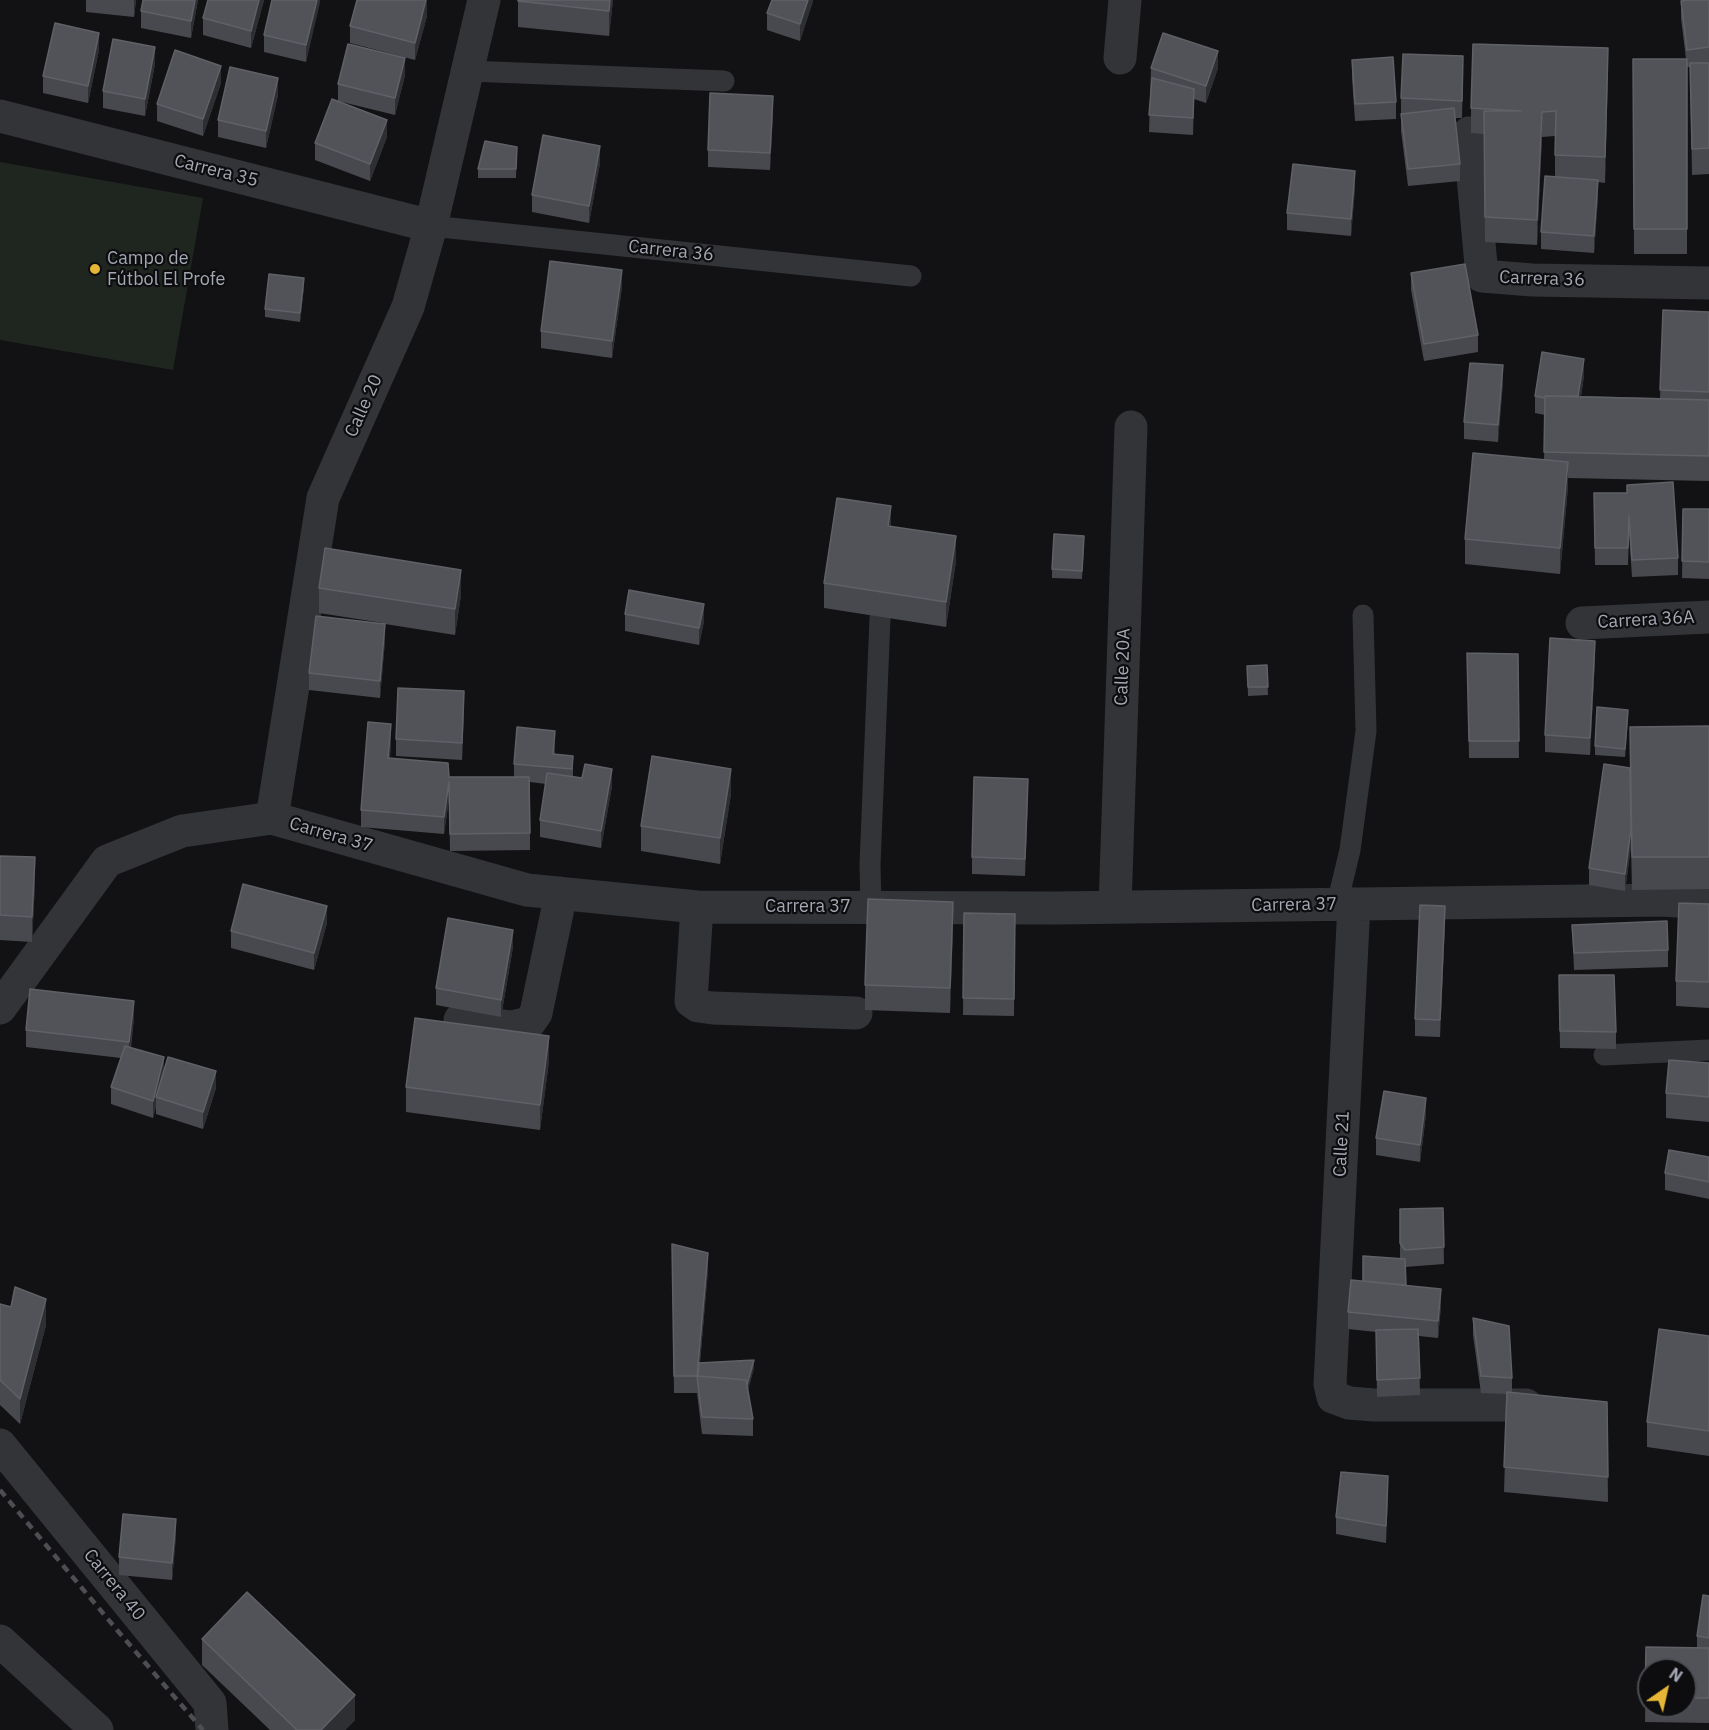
<!DOCTYPE html>
<meta charset="utf-8">
<style>
body{margin:0}
#map{position:relative;width:1709px;height:1730px;overflow:hidden;background:#121214;font-family:"IBM Plex Sans",sans-serif}
canvas{display:block}
.north{position:absolute;left:1637px;top:1658px;width:60px;height:60px;box-sizing:border-box;background:#0d0d0f;border:2px solid #494b51;border-radius:50%;rotate:34deg;font-size:16px;font-weight:700;line-height:24px;text-align:center;color:#a4a8b3}
.north::after{content:'';display:block;margin:auto;width:21px;height:27px;background:#e6b737;clip-path:polygon(50% 0,100% 100%,50% 72%,0 100%)}
</style>
<div id="map">
<canvas width="1709" height="1730"></canvas>
<div class="north">N</div>
</div>
<script>
const c = document.querySelector('canvas').getContext('2d');
c.lineJoin = 'round';
function paint(path, color) {
  c.fillStyle = color;
  c.fill(path, 'evenodd');
}
function toPath(rows) {
  const path = new Path2D();
  for (const r of rows) {
    path.moveTo(r[0], r[1]);
    for (let i = 2; i < r.length; i += 2) path.lineTo(r[i], r[i + 1]);
  }
  return path;
}
function strokePath(path, color, width, dash) {
  c.strokeStyle = color;
  c.lineWidth = width;
  c.lineCap = dash ? 'butt' : 'round';
  c.setLineDash(dash || []);
  c.stroke(path);
}
function label(font, color, halo, rows, align = 'center') {
  c.font = font + ' "IBM Plex Sans",sans-serif';
  c.lineWidth = 4.5;
  c.setLineDash([]);
  c.textBaseline = 'middle';
  c.strokeStyle = halo;
  c.fillStyle = color;
  for (const [text, x, y, turn = 0] of rows) {
    c.save();
    c.translate(x, y);
    c.rotate((+turn || 0) * Math.PI / 180);
    c.textAlign = isNaN(turn) ? turn : align;
    if (halo) c.strokeText(text, 0, 0);
    c.fillText(text, 0, 0);
    c.restore();
  }
}
const green = toPath([
 [0,162,203,198,173,370,0,340]
]);
const lane = toPath([
 [468,71,724,81],
 [431,226,911,276],
 [1337,904,1350,850,1366,731,1363,615],
 [871,907,870,865,880,618],
 [1604,1055,1709,1050]
]);
const street = toPath([
 [1120,58,1125,0],
 [0,116,431,226],
 [1469,133,1482,276,1532,280,1709,283],
 [1582,623,1709,617],
 [272,818,323,498,408,307,431,226,484,0],
 [1354,904,1330,1384,1333,1397,1349,1403,1374,1405,1526,1405],
 [697,907,691,1001,698,1006,713,1008,856,1013],
 [1115,907,1131,427],
 [0,1008,107,861,182,831,272,818,527,890,697,907,1056,908,1662,900,1709,903],
 [460,1020,511,1027,529,1023,536,1013,557,913,560,893],
 [0,1445,210,1703,212,1730],
 [0,1641,97,1730]
]);
const rail = toPath([
 [0,1490,117,1630,203,1730]
]);
const wall = toPath([
 [86,0,136,0,134,17,86,12],
 [143,0,198,0,191,38,141,28,141,11],
 [208,0,264,0,251,48,203,35,203,18],
 [320,0,306,62,264,52,264,35],
 [518,0,613,0,609,36,518,27],
 [813,0,800,41,767,30,767,13],
 [1709,0,1709,174,1692,175,1690,67,1687,67,1687,64,1687,254,1634,254,1633,59,1686,59,1681,18,1681,1],
 [427,16,415,60,350,43,350,26],
 [99,50,88,103,43,93,43,76],
 [1352,60,1396,102,1396,119,1355,121,1352,77],
 [155,64,145,116,103,108,103,91],
 [1151,68,1218,68,1206,103,1194,99,1193,135,1149,132],
 [1463,73,1462,118,1455,118,1460,164,1460,181,1408,186,1401,131,1401,98],
 [1608,73,1605,183,1598,182,1598,197,1594,253,1541,249,1541,232,1555,177,1555,136,1542,137,1537,245,1485,242,1484,134,1471,133,1471,108],
 [405,75,395,115,338,101,338,84],
 [221,83,203,136,157,121,157,104],
 [278,95,266,148,218,137,218,120],
 [773,113,770,170,708,167,708,150],
 [387,137,370,181,315,160,315,143],
 [517,147,516,178,478,178,478,169],
 [600,163,589,223,532,212,532,195],
 [1355,188,1351,236,1287,230,1287,213],
 [1411,273,1478,335,1478,352,1424,361,1411,290],
 [304,287,300,322,265,317,265,309],
 [622,287,612,358,541,348,541,331],
 [1663,310,1709,312,1709,481,1568,478,1568,487,1560,574,1465,564,1465,539,1544,460,1545,415,1535,413,1535,396,1584,376,1581,396,1660,398],
 [1503,382,1498,442,1464,439,1464,422],
 [1627,485,1678,558,1678,575,1632,577,1629,533,1628,565,1595,565,1594,493,1627,493],
 [1683,509,1709,509,1709,579,1682,578],
 [1084,545,1082,579,1052,578,1052,569],
 [956,561,946,627,824,608,824,583],
 [319,588,461,595,455,635,385,624,385,641,380,698,309,690,309,673,383,623,319,613],
 [625,614,704,621,699,645,625,631],
 [1467,653,1518,654,1519,758,1469,758],
 [1595,658,1590,755,1545,752,1545,735],
 [1267,665,1268,695,1248,696,1247,666],
 [464,708,462,760,396,756,396,739],
 [1628,718,1625,757,1595,755,1595,746],
 [1709,726,1709,889,1632,890,1631,846,1625,891,1589,885,1589,868,1630,768,1630,727],
 [391,741,390,758,449,777,514,777,514,764,555,748,555,754,573,756,573,777,612,786,601,848,540,837,540,820,546,784,530,782,530,850,450,851,449,799,444,834,361,827,361,810],
 [731,794,720,864,641,851,641,826],
 [1028,796,1025,876,972,874,972,857],
 [0,856,35,883,32,942,0,940],
 [1709,904,1709,1008,1676,1006,1676,981],
 [964,913,1015,914,1014,1016,963,1015],
 [327,923,314,970,231,948,231,931],
 [1445,923,1440,1037,1415,1036,1415,1019],
 [1572,925,1668,950,1668,967,1574,970],
 [953,927,950,1013,865,1010,865,985],
 [513,947,501,1017,436,1005,436,988],
 [1559,975,1616,1032,1616,1049,1560,1048],
 [134,1018,131,1047,164,1070,216,1088,203,1129,156,1114,156,1106,153,1118,111,1104,111,1087,121,1058,26,1047,26,1030],
 [549,1061,540,1130,406,1112,406,1087],
 [1709,1063,1709,1122,1666,1118,1666,1093],
 [1426,1115,1420,1162,1376,1155,1376,1138],
 [1709,1157,1709,1199,1665,1190,1665,1173],
 [1443,1208,1444,1264,1405,1267,1406,1285,1441,1306,1438,1338,1419,1336,1420,1395,1377,1397,1376,1332,1348,1329,1348,1312,1363,1281,1400,1258,1400,1209],
 [672,1244,708,1270,700,1363,754,1368,748,1390,753,1419,753,1436,702,1434,697,1393,674,1393],
 [0,1304,46,1325,20,1424,0,1405],
 [1473,1318,1512,1378,1512,1393,1607,1402,1608,1502,1504,1492,1507,1394,1481,1393,1473,1335],
 [1709,1336,1709,1456,1647,1447,1647,1422],
 [1388,1493,1386,1543,1336,1534,1336,1517],
 [176,1536,172,1580,119,1575,119,1557],
 [1709,1596,1709,1723,1645,1722,1646,1647,1697,1647,1697,1636],
 [1649,1670,1685,1670,1685,1706,1649,1706],
 [202,1639,355,1720,345,1730,270,1730,202,1665]
]);
const shadedWall = toPath([
 [134,0,136,0,134,17],
 [195,0,198,0,191,38,191,21],
 [259,0,264,0,251,48,251,31],
 [317,0,320,0,320,3,306,62,306,45],
 [427,0,427,16,415,60,415,43],
 [610,0,613,0,609,36,609,11],
 [808,0,813,0,813,2,800,41,800,24],
 [99,33,99,50,88,103,88,86],
 [155,47,155,64,145,116,145,99],
 [1608,48,1608,73,1605,183,1605,157],
 [1218,51,1218,68,1206,103,1206,86],
 [405,58,405,75,395,115,395,98],
 [221,66,221,83,203,136,203,119],
 [278,78,278,95,266,148,266,131],
 [773,96,773,113,770,170,770,153],
 [1542,112,1542,137,1537,245,1537,220],
 [387,120,387,137,370,181,370,164],
 [600,146,600,163,589,223,589,206],
 [1355,171,1355,188,1351,236,1351,219],
 [1598,180,1598,197,1594,253,1594,236],
 [622,270,622,287,612,358,612,341],
 [304,278,304,287,300,322,300,313],
 [1584,359,1584,376,1577,420,1577,403],
 [1503,365,1503,382,1498,442,1498,425],
 [1568,462,1568,487,1560,574,1560,548],
 [891,506,891,531,888,526],
 [956,536,956,561,946,627,946,602],
 [461,570,461,595,455,635,455,609],
 [704,604,704,621,699,645,699,628],
 [385,624,385,641,380,698,380,681],
 [1595,641,1595,658,1590,755,1590,738],
 [464,691,464,708,462,760,462,743],
 [1628,710,1628,718,1625,757,1625,749],
 [391,724,391,741,388,775,388,758],
 [555,731,555,748,553,771,553,754],
 [612,769,612,786,601,848,601,831],
 [731,769,731,794,720,864,720,838],
 [1028,779,1028,796,1025,876,1025,859],
 [449,782,449,799,444,834,444,817],
 [1631,829,1631,846,1625,891,1625,874],
 [35,857,35,883,32,942,32,917],
 [953,902,953,927,950,1013,950,988],
 [327,906,327,923,314,970,314,953],
 [1445,906,1445,923,1440,1037,1440,1020],
 [513,930,513,947,501,1017,501,1000],
 [134,1001,134,1018,129,1059,129,1042],
 [549,1036,549,1061,540,1130,540,1105],
 [164,1057,164,1074,156,1097,156,1106,153,1118,153,1101],
 [216,1071,216,1088,203,1129,203,1112],
 [1426,1098,1426,1115,1420,1162,1420,1145],
 [708,1253,708,1270,698,1384,697,1376],
 [1441,1289,1441,1306,1438,1338,1438,1321],
 [46,1299,46,1325,20,1424,20,1399],
 [754,1360,754,1368,746,1397,746,1388],
 [1388,1476,1388,1493,1386,1543,1386,1526],
 [176,1519,176,1536,172,1580,172,1563],
 [355,1695,355,1720,345,1730,321,1730]
]);
const building = toPath([
 [143,0,195,0,191,21,141,11,143,0],
 [208,0,259,0,251,31,203,18,208,0],
 [272,0,317,0,306,45,264,35,272,0],
 [357,0,426,0,415,43,350,26,357,0],
 [518,0,610,0,609,11,518,1,518,0],
 [772,0,808,0,800,24,767,13,772,0],
 [1688,0,1709,0,1709,47,1687,50,1681,1,1688,0],
 [55,23,99,33,88,86,43,76,55,23],
 [1163,33,1218,51,1206,86,1151,68,1163,33],
 [113,39,155,47,145,99,103,91,113,39],
 [348,44,405,58,395,98,338,84,348,44],
 [1473,44,1608,48,1605,157,1555,155,1556,111,1542,112,1537,220,1485,217,1484,111,1521,111,1471,108,1473,44],
 [175,50,221,66,203,119,157,104,175,50],
 [1403,54,1463,56,1462,101,1401,98,1403,54],
 [1393,57,1396,102,1355,104,1352,60,1393,57],
 [1633,59,1687,59,1687,229,1634,229,1633,59],
 [1690,63,1709,63,1709,148,1692,149,1690,63],
 [230,67,278,78,266,131,218,120,230,67],
 [1152,78,1194,89,1193,118,1149,115,1152,78],
 [710,93,773,96,770,153,708,150,710,93],
 [332,99,387,120,370,164,315,143,332,99],
 [1454,108,1460,164,1408,169,1401,114,1454,108],
 [543,135,600,146,589,206,532,195,543,135],
 [485,141,517,147,516,169,478,169,485,141],
 [1293,164,1355,171,1351,219,1287,213,1293,164],
 [1545,176,1598,180,1594,236,1541,232,1545,176],
 [550,261,622,270,612,341,541,331,550,261],
 [1465,264,1478,335,1424,344,1411,273,1465,264],
 [269,274,304,278,300,313,265,309,269,274],
 [1663,310,1709,312,1709,392,1660,390,1663,310],
 [1542,352,1584,359,1578,396,1545,396,1545,398,1535,396,1542,352],
 [1470,363,1503,365,1498,425,1464,422,1470,363],
 [1545,396,1709,400,1709,456,1544,452,1545,396],
 [1473,453,1568,462,1560,548,1465,539,1473,453],
 [1673,482,1678,558,1632,560,1629,516,1628,548,1595,548,1594,493,1627,493,1627,485,1673,482],
 [837,498,891,506,888,526,956,536,946,602,824,583,837,498],
 [1683,509,1709,509,1709,562,1682,561,1683,509],
 [1054,534,1084,536,1082,571,1052,569,1054,534],
 [325,548,461,570,455,609,319,588,325,548],
 [629,590,704,604,699,628,625,614,629,590],
 [316,616,385,624,380,681,309,673,316,616],
 [1550,638,1595,641,1590,738,1545,735,1550,638],
 [1467,653,1518,654,1519,741,1469,741,1467,653],
 [1267,665,1268,687,1248,687,1247,666,1267,665],
 [398,688,464,691,462,743,396,739,398,688],
 [1597,707,1628,710,1625,749,1595,746,1597,707],
 [368,722,391,724,388,758,448,763,449,777,529,777,530,833,450,834,449,782,444,817,361,810,368,722],
 [1709,726,1709,857,1632,857,1630,727,1709,726],
 [517,727,555,731,553,754,573,756,572,769,514,764,517,727],
 [652,756,731,769,720,838,641,826,652,756],
 [585,764,612,769,601,831,540,820,547,773,582,778,585,764],
 [1604,764,1630,768,1631,829,1625,874,1589,868,1604,764],
 [974,777,1028,779,1025,859,972,857,974,777],
 [0,856,35,857,32,917,0,915,0,856],
 [243,884,327,906,314,953,231,931,243,884],
 [868,899,953,902,950,988,865,985,868,899],
 [1679,903,1709,904,1709,982,1676,981,1679,903],
 [1420,905,1445,906,1440,1020,1415,1019,1420,905],
 [964,913,1015,914,1014,999,963,998,964,913],
 [448,918,513,930,501,1000,436,988,448,918],
 [1667,921,1668,950,1574,953,1572,925,1667,921],
 [1559,975,1614,975,1616,1032,1560,1031,1559,975],
 [30,989,134,1001,129,1042,26,1030,30,989],
 [415,1018,549,1036,540,1105,406,1087,415,1018],
 [125,1046,164,1057,153,1101,111,1087,125,1046],
 [168,1057,216,1071,203,1112,156,1097,168,1057],
 [1669,1060,1709,1063,1709,1097,1666,1093,1669,1060],
 [1384,1091,1426,1098,1420,1145,1376,1138,1384,1091],
 [1669,1150,1709,1157,1709,1182,1665,1173,1669,1150],
 [1443,1208,1444,1247,1405,1250,1400,1243,1400,1209,1443,1208],
 [672,1244,708,1253,697,1376,746,1380,753,1419,702,1417,697,1376,674,1376,672,1244],
 [1363,1256,1405,1259,1406,1285,1363,1281,1363,1256],
 [1351,1280,1441,1289,1438,1321,1348,1312,1351,1280],
 [15,1287,46,1299,20,1399,0,1380,0,1304,11,1307,15,1287],
 [1473,1318,1509,1326,1512,1378,1481,1376,1473,1318],
 [1418,1329,1420,1378,1377,1380,1376,1330,1418,1329],
 [1659,1329,1709,1336,1709,1431,1647,1422,1659,1329],
 [754,1360,747,1385,746,1380,698,1376,699,1363,754,1360],
 [1507,1392,1607,1402,1608,1477,1504,1467,1507,1392],
 [1341,1472,1388,1476,1386,1526,1336,1517,1341,1472],
 [123,1514,176,1519,172,1563,119,1557,123,1514],
 [247,1592,355,1695,321,1730,297,1730,202,1639,247,1592],
 [1703,1595,1709,1596,1709,1638,1697,1636,1703,1595],
 [1646,1647,1709,1648,1709,1698,1685,1698,1685,1670,1649,1670,1649,1697,1645,1697,1646,1647]
]);
const markers = [
 [95,269,6,"#e6b737"]
];
const streetNames = [
 ["Carrera 35",216,171,14],
 ["Carrera 36",671,251,6],
 ["Carrera 36",1542,279,2],
 ["Calle 20",364,406,-66],
 ["Carrera 36A",1646,620,-3],
 ["Calle 20A",1123,667,-88],
 ["Carrera 37",331,835,16],
 ["Carrera 37",1294,905,-1],
 ["Carrera 37",808,907],
 ["Calle 21",1342,1144,-87],
 ["Carrera 40",114,1585,51]
];
const poiNames = [
 ["Campo de",107,259],
 ["Fútbol El Profe",107,280]
];
paint(green, '#1f2620');
strokePath(lane, '#333438', 21);
strokePath(street, '#333438', 33);
strokePath(rail, '#4c4e53', 4.5, [8, 6]);
paint(wall, '#48494f');
paint(shadedWall, '#2e2f33');
paint(building, '#525359');
strokePath(building, '#5f6167', 1.5);
for (const [x, y, r, color] of markers) {
  const dot = new Path2D();
  dot.arc(x, y, r, 0, 2 * Math.PI);
  c.fillStyle = color;
  c.fill(dot);
  strokePath(dot, '#0d0d0f', 2);
}
label('18px', '#a4a8b3', '#0d0d0f', streetNames);
label('18px', '#a4a8b3', '#0d0d0f', poiNames, 'left');
</script>
